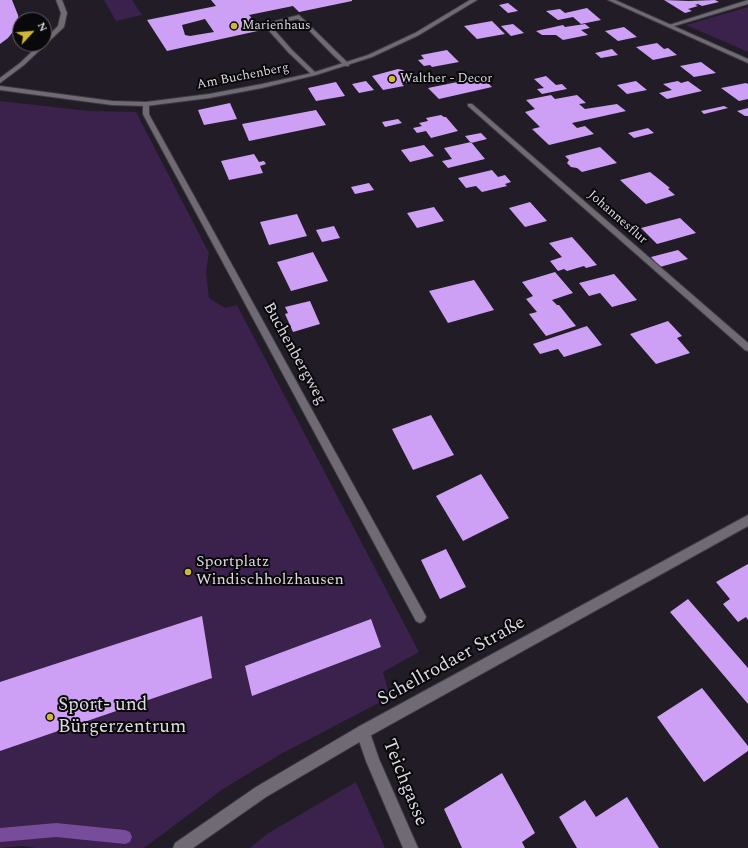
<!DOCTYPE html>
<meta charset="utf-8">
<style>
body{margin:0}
#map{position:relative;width:748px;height:848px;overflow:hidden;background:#211c25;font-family:Spectral,serif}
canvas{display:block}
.north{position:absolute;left:12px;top:12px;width:40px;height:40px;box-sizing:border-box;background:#09080b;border:1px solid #5e5c60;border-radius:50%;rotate:64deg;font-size:11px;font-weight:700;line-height:16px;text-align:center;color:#dddae0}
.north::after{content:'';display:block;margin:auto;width:14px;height:18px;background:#d0b837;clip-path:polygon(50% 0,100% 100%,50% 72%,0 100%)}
</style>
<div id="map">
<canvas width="748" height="848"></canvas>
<div class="north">N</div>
</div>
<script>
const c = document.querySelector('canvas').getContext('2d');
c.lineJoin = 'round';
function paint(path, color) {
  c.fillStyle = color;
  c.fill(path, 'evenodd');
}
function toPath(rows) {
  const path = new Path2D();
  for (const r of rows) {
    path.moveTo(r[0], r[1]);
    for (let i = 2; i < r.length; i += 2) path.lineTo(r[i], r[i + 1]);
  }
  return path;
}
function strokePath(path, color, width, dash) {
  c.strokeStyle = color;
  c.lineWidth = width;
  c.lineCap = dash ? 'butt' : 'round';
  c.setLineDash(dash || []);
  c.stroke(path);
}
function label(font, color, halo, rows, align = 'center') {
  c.font = font + ' Spectral,serif';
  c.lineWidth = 4;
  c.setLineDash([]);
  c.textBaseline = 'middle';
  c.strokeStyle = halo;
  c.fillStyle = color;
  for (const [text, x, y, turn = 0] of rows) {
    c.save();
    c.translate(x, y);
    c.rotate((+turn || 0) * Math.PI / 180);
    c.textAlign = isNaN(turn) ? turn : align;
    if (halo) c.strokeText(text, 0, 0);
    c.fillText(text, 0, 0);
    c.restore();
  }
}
const green = toPath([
 [104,0,132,0,142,15,116,21],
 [748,7,748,52,686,25],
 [0,101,89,111,136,112,209,253,206,272,209,298,225,308,237,305,419,652,383,672,390,697,281,754,223,789,144,848,36,848,22,846,0,848],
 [356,782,385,848,250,848,267,834]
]);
const stream = toPath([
 [56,823,125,830,130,832,132,837,130,842,125,844,56,837,0,842,0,828,56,823]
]);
const building = toPath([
 [0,0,12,0,18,15,19,24,8,38,0,44],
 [211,0,352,0,352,1,299,12,293,6,249,15,262,30,167,51,147,20,216,6],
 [205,19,214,32,190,36,185,35,182,25],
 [664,0,689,1,715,0,719,2,702,6,698,4,695,5,698,6,688,9,692,11,685,13],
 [508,3,518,11,508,13,499,5],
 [587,8,601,20,581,24,573,17,558,20,546,11,560,9,565,13],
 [492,21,505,34,477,39,464,26],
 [513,24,524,33,511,36,501,26],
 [585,24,590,28,581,30,588,35,563,40,556,35,542,35,536,31,563,25,565,27],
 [624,27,637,37,618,41,605,31],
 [657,43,664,49,668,48,677,55,653,60,636,47],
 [612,49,618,55,601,58,595,53],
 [447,50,459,62,432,67,430,65,424,66,418,60,424,59,421,55],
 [701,62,716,73,694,77,680,66],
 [398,69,403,70,413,81,402,84,404,86,383,90,372,76],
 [546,76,556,85,562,84,567,89,542,94,537,89,544,88,534,79],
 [482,77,492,87,439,99,428,88],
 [366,81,374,90,359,93,352,84],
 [636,81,647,90,627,94,617,85],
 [678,81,681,83,688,81,702,91,667,99,659,93,672,90,663,84],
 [336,82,345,96,316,101,308,88],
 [746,83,748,84,748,99,739,101,721,88],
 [551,95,555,99,577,95,586,103,579,104,585,109,617,104,626,111,572,123,577,128,585,126,594,134,549,145,532,129,540,127,525,112,535,109,526,100],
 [230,103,237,119,204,125,198,110],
 [724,106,728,108,704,114,701,111],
 [748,108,748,116,745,116,737,111],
 [316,110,326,125,249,141,242,124],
 [441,115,444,117,446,117,458,131,431,138,426,131,417,133,413,128,422,126,419,123,428,121,426,118],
 [398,119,402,123,385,127,382,122],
 [648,128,654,133,634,138,628,133],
 [481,133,487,139,471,143,465,136],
 [471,142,485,159,448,168,442,161,452,159,444,148],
 [424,145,434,156,410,162,401,150],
 [600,147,617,163,582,172,577,168,571,167,567,163,569,160,565,156],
 [254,154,259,162,264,161,266,164,260,166,263,173,229,180,221,161],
 [492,170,498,177,505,175,511,182,505,184,507,186,482,192,476,186,466,188,458,178],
 [650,172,670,188,668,189,675,195,646,204,620,180],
 [369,183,374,190,355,194,351,187],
 [530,202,547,221,525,227,509,208],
 [434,207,444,221,417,228,407,213],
 [297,214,307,236,269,245,260,222],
 [680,218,696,233,657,244,641,228],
 [334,226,340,238,322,242,316,230],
 [572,237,597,265,586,268,584,266,567,271,564,269,558,271,550,261,562,257,549,243],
 [678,250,688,259,660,267,651,257],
 [313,252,328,281,291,291,277,262],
 [555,272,573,293,552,300,557,305,559,305,576,326,546,336,529,314,537,312,526,299,533,296,522,282],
 [614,274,637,300,612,307,600,293,589,296,579,283],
 [474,280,494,310,448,323,429,291],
 [310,301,320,324,293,332,285,314,288,313,285,307],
 [668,321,682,336,677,338,690,353,656,364,630,334],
 [587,326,602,345,564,357,558,349,540,354,533,344],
 [431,415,454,455,413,470,392,429],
 [481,474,509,518,463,541,436,496],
 [446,549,466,587,440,599,421,560],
 [748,564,748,620,746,617,738,622,723,604,730,599,716,582],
 [688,599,748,668,748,704,670,612],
 [202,616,212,678,0,751,0,682],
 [371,619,381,647,252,696,245,666],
 [702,688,748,746,748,751,704,782,657,717],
 [502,773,535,833,522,842,525,848,462,848,444,809],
 [627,797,659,848,577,848,559,817,585,800,596,817]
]);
const lane = toPath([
 [299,15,349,64,349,66,345,66,333,55,298,19,270,25,292,50,317,74,312,75,288,52,263,24,299,15],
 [146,102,149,104,149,114,151,118,424,613,426,617,424,621,420,623,416,621,145,118,143,114,143,104,146,102]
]);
const street = toPath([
 [56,0,62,0,67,13,64,27,24,65,0,83,0,78,20,63,40,44,44,44,44,40,58,26,61,13,56,0],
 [470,0,477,0,419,35,372,57,316,75,262,88,209,98,146,106,112,105,0,90,0,86,112,101,146,102,209,94,262,84,312,73,368,55,415,33,470,0],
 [748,0,748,4,671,27,666,26,748,0],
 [468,104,472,104,748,343,748,351,745,350,468,106,468,104],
 [363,725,368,727,379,759,418,848,403,848,366,761,356,732,358,727,363,725]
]);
const secondary = toPath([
 [608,0,615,0,748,59,748,63,608,0],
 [748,515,748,526,368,737,266,797,193,848,173,848,175,843,256,787,358,727,748,515]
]);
const markers = [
 [234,26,4,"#d0b837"],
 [392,79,4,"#d0b837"],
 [188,572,4,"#d0b837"],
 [50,717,4,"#d0b837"]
];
const farPoinames = [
 ["Marienhaus",242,26],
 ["Walther - Decor",400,79]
];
const farStreetnames = [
 ["Am Buchenberg",243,77,-11],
 ["Johannesflur",617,218,41]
];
const streetNames = [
 ["Buchenbergweg",294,354,61]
];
const poiNames = [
 ["Sportplatz",196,563],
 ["Windischholzhausen",196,581]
];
const nearStreetnames = [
 ["Schellrodaer Straße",452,662,-29],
 ["Teichgasse",404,783,68]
];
const nearPoinames = [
 ["Sport- und",58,706],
 ["Bürgerzentrum",58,728]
];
paint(green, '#3a224c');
paint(stream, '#774c9a');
paint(building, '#cea0f5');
strokePath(lane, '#3d3a40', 2);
strokePath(street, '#3d3a40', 2);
strokePath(secondary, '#3d3a40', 2);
paint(lane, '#6f6a74');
paint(street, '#6f6a74');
paint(secondary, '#6f6a74');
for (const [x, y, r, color] of markers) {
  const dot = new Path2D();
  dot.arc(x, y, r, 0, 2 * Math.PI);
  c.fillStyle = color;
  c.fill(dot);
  strokePath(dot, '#09080b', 1.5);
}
label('13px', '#dddae0', '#09080b', farPoinames, 'left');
label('13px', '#dddae0', '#09080b', farStreetnames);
label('16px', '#dddae0', '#09080b', streetNames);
label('16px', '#dddae0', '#09080b', poiNames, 'left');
label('19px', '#dddae0', '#09080b', nearStreetnames);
label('19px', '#dddae0', '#09080b', nearPoinames, 'left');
</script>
